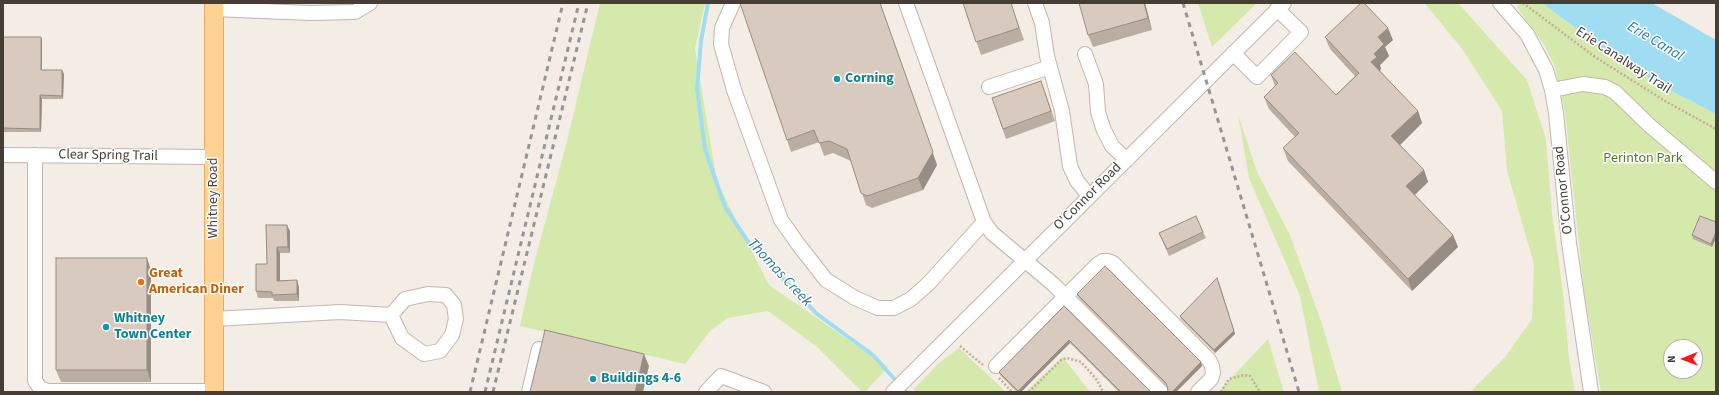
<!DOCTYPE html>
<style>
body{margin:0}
#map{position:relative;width:1719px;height:395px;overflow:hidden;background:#f3ede6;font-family:"Source Sans 3",sans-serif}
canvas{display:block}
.frame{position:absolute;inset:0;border:4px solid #463d35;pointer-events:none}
.north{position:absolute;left:1663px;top:339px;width:40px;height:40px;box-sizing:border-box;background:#fff;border:1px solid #b5b1ae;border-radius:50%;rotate:269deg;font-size:11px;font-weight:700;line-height:16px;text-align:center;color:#463d35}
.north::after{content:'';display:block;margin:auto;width:14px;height:18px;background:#fe1512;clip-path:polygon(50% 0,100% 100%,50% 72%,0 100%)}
</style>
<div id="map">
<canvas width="1719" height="395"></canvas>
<div class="frame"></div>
<div class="north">N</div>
</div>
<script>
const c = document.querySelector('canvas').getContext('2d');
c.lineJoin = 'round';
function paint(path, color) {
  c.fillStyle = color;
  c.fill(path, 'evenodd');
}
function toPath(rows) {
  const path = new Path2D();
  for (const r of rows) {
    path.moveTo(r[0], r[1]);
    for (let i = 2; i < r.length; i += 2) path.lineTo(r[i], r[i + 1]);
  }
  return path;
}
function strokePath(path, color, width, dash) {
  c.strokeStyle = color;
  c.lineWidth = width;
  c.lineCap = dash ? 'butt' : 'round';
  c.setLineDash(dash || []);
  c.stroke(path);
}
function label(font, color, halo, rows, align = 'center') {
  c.font = font + ' "Source Sans 3",sans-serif';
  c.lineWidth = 3;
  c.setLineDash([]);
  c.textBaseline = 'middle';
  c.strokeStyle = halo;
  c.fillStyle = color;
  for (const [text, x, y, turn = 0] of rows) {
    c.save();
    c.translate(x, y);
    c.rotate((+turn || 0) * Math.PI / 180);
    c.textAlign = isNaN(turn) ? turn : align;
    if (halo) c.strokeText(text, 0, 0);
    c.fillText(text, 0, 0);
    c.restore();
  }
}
const green = toPath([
 [600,3,705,3,695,49,717,182,769,285,888,367,865,392,862,392,816,346,768,311,728,318,710,331,685,364,520,326,533,267,566,145],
 [1198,3,1257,3,1212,47],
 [1426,3,1458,3,1527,80,1546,139,1552,213,1563,292,1569,358,1575,392,1470,392,1505,357,1532,319,1534,264,1507,171,1502,111,1463,50,1426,5],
 [1520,3,1542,3,1596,43,1658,84,1716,114,1716,392,1601,392,1584,291,1565,113,1555,67,1545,46,1517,7],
 [1671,347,1695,347,1695,371,1671,371],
 [1238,114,1257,172,1290,235,1322,324,1342,392,1319,392,1300,296,1249,178],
 [1268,339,1284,392,1218,392,1235,374],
 [959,348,1006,392,916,392,914,389,939,363],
 [1063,357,1090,392,1025,392]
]);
const water = toPath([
 [1542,3,1652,3,1716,40,1716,114,1658,84,1596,43]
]);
const stream = toPath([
 [708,3,701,41,697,89,705,149,725,207,751,246,817,314,873,355,906,392]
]);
const path = toPath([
 [1523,3,1595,57,1665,101,1716,129],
 [960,346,983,365],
 [999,378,1012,392],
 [1029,392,1061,360,1067,358,1081,362,1097,380,1103,392],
 [1221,392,1229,379,1244,375,1250,376,1260,392]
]);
const minor = toPath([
 [733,3,722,28,721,44,734,90,781,220,798,244,826,280,855,298,878,308,894,308,911,299,928,284,984,222],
 [906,3,984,222,992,233,1053,284,1161,392],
 [1035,3,1042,23,1047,56,1062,111,1070,166,1077,181,1089,196],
 [1500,3,1527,34,1546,70,1552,90,1556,113,1569,243,1591,392],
 [214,9,310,13,355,12,370,3],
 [1233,53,1257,77,1301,32,1277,9],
 [1085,54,1096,84,1098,112,1103,128,1112,146,1127,160],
 [989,87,1050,67],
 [1552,90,1583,84,1605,87,1615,92,1649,125,1716,182],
 [3,155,214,157],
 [35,155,35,381,40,388,48,391,214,391],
 [214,319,340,312,391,315,402,338,424,354,440,351,452,335,456,319,454,305,446,295,428,294,405,299,391,315],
 [996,366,1098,264,1103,261,1108,261,1113,263,1209,360,1212,366,1213,373,1211,379,1198,392],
 [529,392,539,349],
 [706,392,721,376,764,392],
 [893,392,1284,3]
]);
const major = toPath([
 [214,3,214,392]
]);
const rail = toPath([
 [1183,3,1299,392],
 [470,392,563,3],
 [485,392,579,3],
 [493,392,588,3]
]);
const wall = toPath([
 [341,3,353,3,341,4],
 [880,3,937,165,923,190,872,208,866,205,851,161,833,153,824,156,819,142,791,152,787,140],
 [963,3,1011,3,1024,40,981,55],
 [1145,3,1152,30,1093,47,1088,35],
 [3,37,41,37,42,41,42,70,64,74,63,99,42,99,41,132,3,132],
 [1325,37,1393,40,1385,47,1389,56,1380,65,1381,69,1380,71,1418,111,1422,123,1400,145,1424,170,1428,182,1415,195,1453,235,1458,247,1412,291,1288,161,1283,148,1295,137,1269,109,1264,97,1275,86,1271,75,1336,95,1355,76,1330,49],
 [1041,81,1055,121,1006,139,992,98],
 [1716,222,1712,247,1693,239,1692,235],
 [266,225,290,231,290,253,280,253,280,280,299,287,299,301,274,301,273,298,258,298,256,291,267,264],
 [1203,232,1206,238,1169,256,1159,233],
 [151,270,151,382,61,382,56,370],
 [1219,282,1235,334,1215,353,1181,319,1180,316],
 [1077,294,1201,362,1202,366,1176,392,1167,392,1168,390,1167,386,1079,298],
 [1064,306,1151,392,1119,392,1070,343,1021,392,1017,392,1000,375,999,372]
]);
const shadedWall = toPath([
 [880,3,937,165,923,190,918,178],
 [1144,3,1145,3,1152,30,1148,18],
 [1388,28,1393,40,1385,47,1389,56,1380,65,1381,69,1376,74,1371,62,1374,54,1378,37],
 [41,37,42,41,42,74,41,70],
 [62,70,64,74,63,99,62,96],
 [40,95,42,99,41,132,40,129],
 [1418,111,1422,123,1396,149,1391,136],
 [1424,170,1428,182,1411,198,1406,186],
 [287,225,290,231,290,253,288,247],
 [1716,232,1716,238,1712,247,1711,244],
 [1453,235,1458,247,1412,291,1408,279],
 [277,247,280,253,280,287,277,281],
 [147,258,151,270,151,382,147,370],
 [1217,278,1235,334,1215,353,1214,350],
 [297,280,299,287,299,301,297,294],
 [1069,340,1070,343,1021,392,1019,392,1018,391],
 [644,354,649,366,643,392,635,392],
 [1201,362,1202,366,1176,392,1172,392]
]);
const building = toPath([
 [740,3,880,3,933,152,918,178,867,196,861,193,847,149,829,141,819,143,814,130,787,140,740,3],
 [963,3,1011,3,1019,28,976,42,963,3],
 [1079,3,1144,3,1148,18,1088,35,1079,3],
 [1361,3,1364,3,1388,28,1378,37,1384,44,1374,54,1377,57,1371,62,1418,111,1391,136,1424,170,1406,186,1453,235,1408,279,1283,148,1299,133,1264,97,1278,83,1271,75,1295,52,1336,95,1359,73,1325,37,1361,3],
 [3,37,41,37,41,70,62,70,62,96,40,95,40,129,3,128,3,37],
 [1041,81,1051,111,1003,129,992,98,1041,81],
 [1196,216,1203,232,1167,249,1159,233,1196,216],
 [1700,216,1716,222,1716,232,1711,244,1692,235,1700,216],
 [266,225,287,225,288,247,277,247,277,281,297,280,297,294,272,295,272,292,256,291,256,264,267,264,266,225],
 [56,258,147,258,147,370,56,370,56,258],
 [1105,266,1201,362,1172,392,1167,392,1168,390,1166,383,1077,294,1105,266],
 [1217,278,1234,331,1214,350,1180,316,1217,278],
 [1064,306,1151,392,1121,392,1069,340,1018,391,999,372,1064,306],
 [545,330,644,354,635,392,530,392,545,330]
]);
const markers = [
 [837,79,4,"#0f9aa8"],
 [141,282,4,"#e8710a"],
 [106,327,4,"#0f9aa8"],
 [593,379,4,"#0f9aa8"]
];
const streetNames = [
 ["Erie Canalway Trail",1623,61,33],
 ["Clear Spring Trail",108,156,1],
 ["O'Connor Road",1564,190,-96],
 ["O'Connor Road",1088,197,-45],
 ["Whitney Road",214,198,-90]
];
const cultureNames = [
 ["Corning",845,79],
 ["Whitney",114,319],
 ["Town Center",114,335],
 ["Buildings 4-6",601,379]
];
const parkNames = [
 ["Perinton Park",1643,159]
];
const foodNames = [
 ["Great",149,274],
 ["American Diner",149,290]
];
const waterNames = [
 ["Erie Canal",1655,42,31],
 ["Thomas Creek",779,273,47]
];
paint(green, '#d6e9ad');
paint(water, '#a0dcf2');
strokePath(stream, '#a0dcf2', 4);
strokePath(minor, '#c2b7ab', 16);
strokePath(major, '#e6ac61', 20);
strokePath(path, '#c1ad99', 2.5, [2, 2]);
strokePath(minor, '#fff', 14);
strokePath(major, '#ffd193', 18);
strokePath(rail, '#969696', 3, [5, 5]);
paint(wall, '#baaea3');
paint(shadedWall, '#978d85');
paint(building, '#d8cabe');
strokePath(building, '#978d85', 1);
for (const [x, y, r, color] of markers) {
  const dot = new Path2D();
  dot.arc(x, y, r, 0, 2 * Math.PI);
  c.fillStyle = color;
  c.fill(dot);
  strokePath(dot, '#fff', 1.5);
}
label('14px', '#463d35', '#fff', streetNames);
label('bold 14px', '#0d838f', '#fff', cultureNames, 'left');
label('14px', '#517927', '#fff', parkNames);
label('bold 14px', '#c56008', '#fff', foodNames, 'left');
label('italic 15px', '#287a9c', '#fff', waterNames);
</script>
